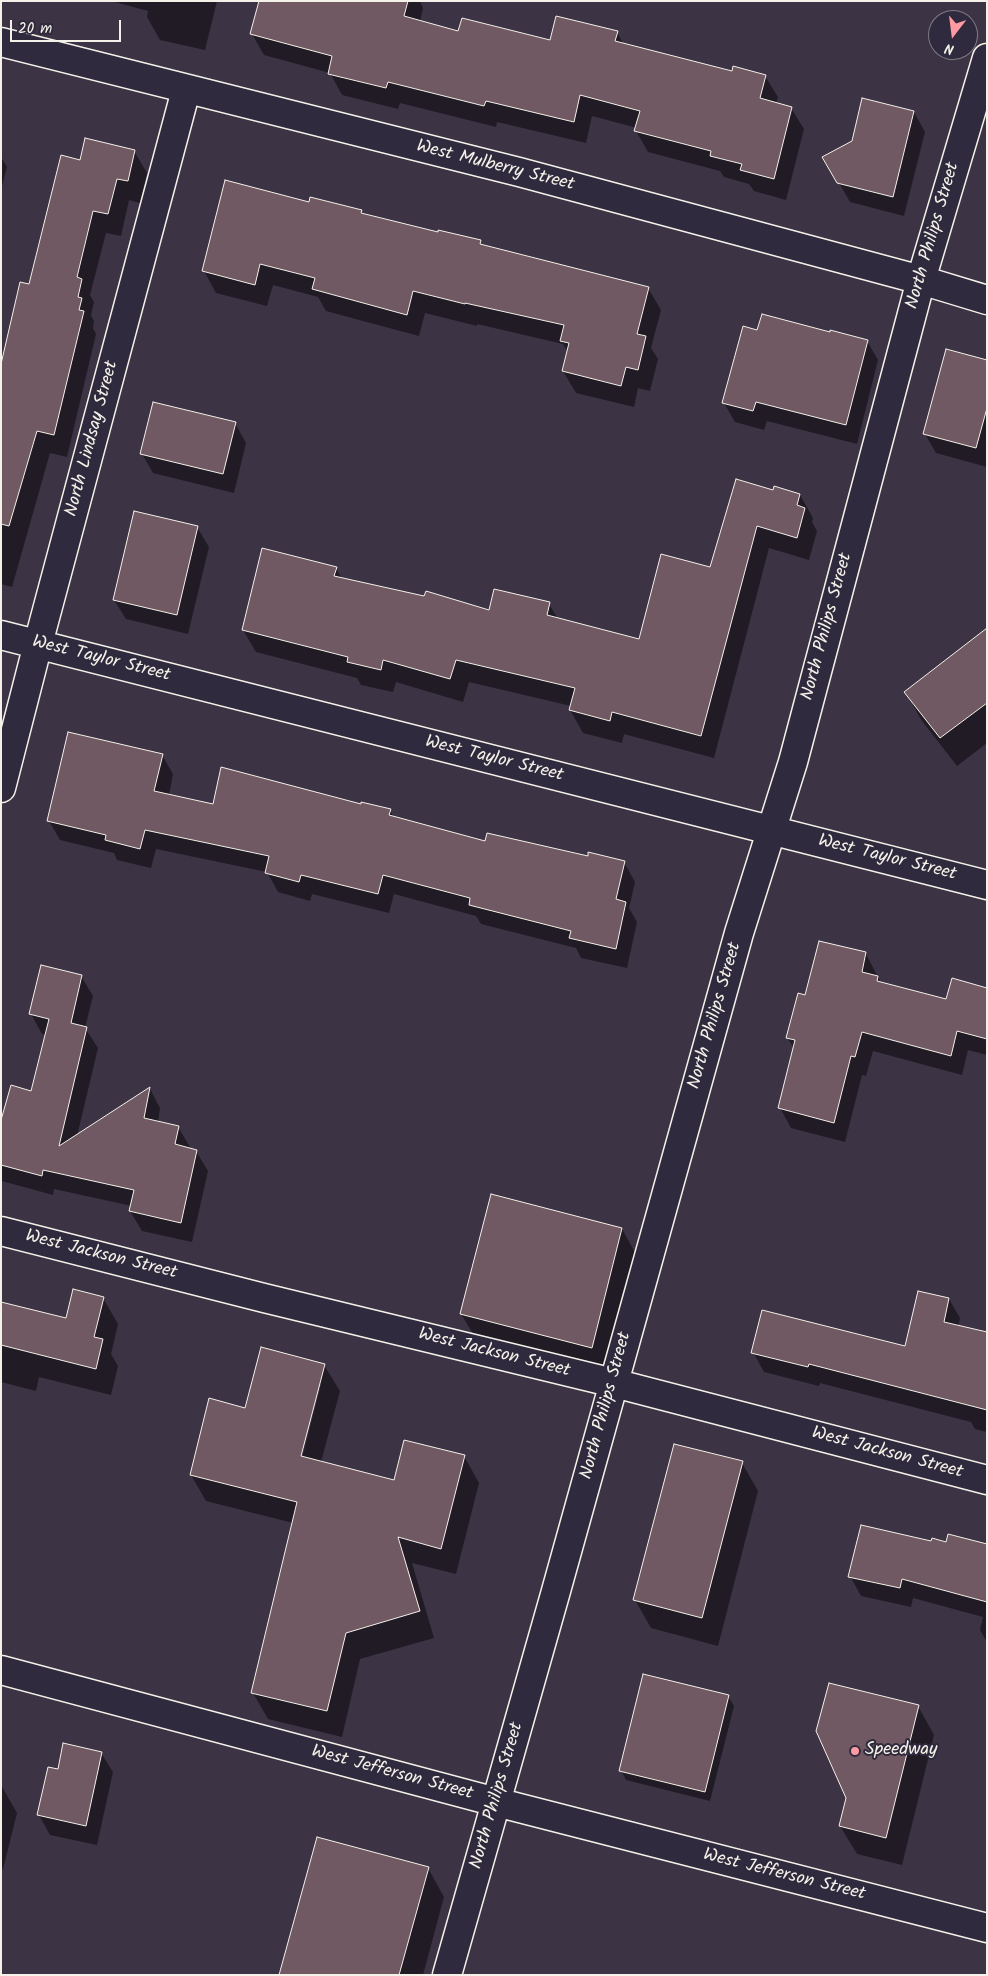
<!DOCTYPE html>
<style>
body{margin:0}
#map{position:relative;width:988px;height:1976px;overflow:hidden;background:#3c3345;font-family:Kalam,sans-serif}
canvas{display:block}
.frame{position:absolute;inset:0;border:2px solid #f4f1e8;pointer-events:none}
.north{position:absolute;left:928px;top:10px;width:50px;height:50px;box-sizing:border-box;background:#2f2a3d;border:1px solid #7e7a81;border-radius:50%;rotate:195deg;font-size:14px;font-weight:700;line-height:20px;text-align:center;color:#f4f1e8}
.north::after{content:'';display:block;margin:auto;width:18px;height:22px;background:#ff9aa2;clip-path:polygon(50% 0,100% 100%,50% 72%,0 100%)}
.scale{position:absolute;left:10px;top:20px;width:111px;height:22px;box-sizing:border-box;border:2px solid #f4f1e8;border-top:0;padding-left:6px;font-size:15px;line-height:18px;white-space:nowrap;color:#f4f1e8;-webkit-text-stroke:4px #2f2a3d;paint-order:stroke}
</style>
<div id="map">
<canvas width="988" height="1976"></canvas>
<div class="frame"></div>
<div class="north">N</div>
<div class="scale">20 m</div>
</div>
<script>
const c = document.querySelector('canvas').getContext('2d');
c.lineJoin = 'round';
function paint(path, color) {
  c.fillStyle = color;
  c.fill(path, 'evenodd');
}
function toPath(rows) {
  const path = new Path2D();
  for (const r of rows) {
    path.moveTo(r[0], r[1]);
    for (let i = 2; i < r.length; i += 2) path.lineTo(r[i], r[i + 1]);
  }
  return path;
}
function strokePath(path, color, width, dash) {
  c.strokeStyle = color;
  c.lineWidth = width;
  c.lineCap = dash ? 'butt' : 'round';
  c.setLineDash(dash || []);
  c.stroke(path);
}
function label(font, color, halo, rows, align = 'center') {
  c.font = font + ' Kalam,sans-serif';
  c.lineWidth = 4;
  c.setLineDash([]);
  c.textBaseline = 'middle';
  c.strokeStyle = halo;
  c.fillStyle = color;
  for (const [text, x, y, turn = 0] of rows) {
    c.save();
    c.translate(x, y);
    c.rotate((+turn || 0) * Math.PI / 180);
    c.textAlign = isNaN(turn) ? turn : align;
    if (halo) c.strokeText(text, 0, 0);
    c.fillText(text, 0, 0);
    c.restore();
  }
}
const shadow = toPath([
 [111,1,217,1,205,50,160,40,147,17,148,11],
 [260,1,420,1,423,8,420,22,459,32,551,42,617,32,624,45,732,73,765,76,778,97,776,104,791,108,804,129,786,200,754,191,749,184,724,177,720,171,648,152,636,131,637,128,592,116,586,143,497,122,496,127,400,103,398,109,342,95,330,73,264,55,252,34],
 [914,112,925,132,904,216,850,202,824,157],
 [134,151,147,173,140,203,129,200,121,236,106,233,90,295,94,302,91,315,94,321,93,328,96,334,67,457,50,453,12,587,1,584,1,364,30,285,81,162],
 [1,157,7,167,1,190],
 [310,203,361,211,363,214,439,233,480,242,483,247,648,288,661,310,651,348,658,359,650,391,638,388,634,407,576,393,563,371,568,352,563,344,477,324,477,326,425,313,419,336,326,311,318,297,273,285,267,306,216,293,204,271],
 [758,331,831,334,867,341,878,360,857,444,767,421,764,430,735,422,724,403],
 [987,361,987,467,936,453,925,434],
 [235,423,246,443,234,493,153,473,142,454],
 [774,492,800,495,813,518,812,522,817,531,809,560,769,548,714,758,624,734,622,743,583,733,570,710,571,706,469,682,463,702,396,682,393,692,361,685,357,678,256,652,243,630,336,568,342,579,490,611,549,604,558,619,639,641,711,569],
 [197,527,209,547,188,634,126,619,114,600],
 [987,630,987,743,957,766,922,721,906,693],
 [162,755,173,774,169,795,214,805,362,805,390,810,394,818,486,842,624,862,635,882,629,908,637,922,627,968,581,958,576,948,481,924,476,916,394,894,389,913,312,894,310,901,278,892,267,872,156,849,151,868,117,860,114,853,60,840,49,821],
 [866,954,881,983,947,1001,987,989,987,1055,968,1050,962,1075,873,1051,866,1076,862,1075,845,1142,791,1128,780,1108,794,1049,787,1037,806,997],
 [81,976,93,996,85,1028,98,1048,77,1136,150,1089,160,1108,158,1122,178,1127,190,1147,189,1149,196,1151,208,1171,192,1242,142,1231,130,1211,132,1206,54,1189,53,1195,2,1181,1,1180,1,1124,32,1092,46,1035,42,1034,31,1014],
 [622,1229,638,1258,608,1375,478,1342,461,1314],
 [103,1298,118,1324,111,1354,118,1366,111,1395,39,1377,36,1391,1,1382,1,1303,67,1319],
 [949,1299,960,1318,958,1327,987,1333,987,1432,975,1429,971,1422,820,1383,819,1386,764,1372,753,1352,906,1347],
 [324,1365,340,1391,321,1462,395,1481,464,1456,479,1483,456,1574,412,1563,434,1638,360,1659,342,1737,268,1719,253,1693,293,1523,206,1501,191,1475,246,1410],
 [319,1384,321,1384,301,1462,299,1461],
 [742,1463,758,1491,718,1646,651,1628,635,1600],
 [932,1543,987,1560,987,1642,980,1630,983,1617,913,1598,911,1607,861,1596,850,1576],
 [728,1696,734,1706,710,1801,626,1780,621,1770],
 [918,1706,934,1735,902,1865,857,1854,840,1826],
 [101,1753,113,1772,97,1845,50,1835,39,1815,59,1770],
 [1,1785,17,1813,3,1869,1,1868],
 [428,1868,444,1897,423,1975,280,1975]
]);
const building = toPath([
 [259,1,408,1,404,16,458,31,462,18,550,40,556,16,618,31,615,41,732,71,733,66,766,75,760,98,792,107,774,179,740,170,742,164,710,156,711,151,634,131,640,111,580,95,574,122,486,101,484,106,388,82,386,88,328,74,332,56,250,34,259,1],
 [862,98,914,111,893,197,837,183,822,157,852,141,862,98],
 [85,138,135,150,128,181,117,179,108,214,93,211,77,277,82,279,78,297,82,298,79,310,84,311,54,435,37,431,9,526,1,524,1,364,20,282,29,284,61,155,80,160,85,138],
 [225,180,309,202,310,197,362,210,361,213,438,232,438,230,481,240,480,244,649,287,637,334,646,336,638,370,626,367,621,386,562,371,569,343,560,341,564,325,465,303,465,304,413,291,407,315,312,289,315,278,260,264,255,285,202,271,225,180],
 [762,314,830,332,830,330,868,340,846,425,756,402,753,411,722,403,743,326,757,330,762,314],
 [946,349,987,360,987,408,976,448,923,434,946,349],
 [153,402,236,422,223,474,140,454,153,402],
 [736,479,773,490,774,486,800,494,797,505,805,508,797,538,757,526,701,736,612,712,610,721,569,710,575,688,456,660,450,679,383,660,381,670,347,662,348,657,242,630,262,548,337,567,334,576,424,596,426,591,489,610,494,589,550,602,547,615,639,639,661,554,710,567,736,479],
 [134,511,198,526,177,615,113,600,134,511],
 [987,628,987,703,940,738,904,692,987,628],
 [68,732,163,754,154,791,213,804,221,767,361,804,361,802,391,809,389,815,485,841,487,833,588,856,588,852,625,861,616,899,626,902,616,949,569,938,571,931,469,905,470,898,383,875,378,894,301,875,299,882,265,873,269,856,145,830,140,849,105,840,106,835,47,821,68,732],
 [819,941,866,952,862,972,878,976,877,981,946,999,952,978,987,988,987,1039,957,1031,951,1056,862,1032,855,1057,851,1056,834,1123,778,1108,795,1040,786,1038,798,993,805,995,819,941],
 [41,965,82,975,71,1023,87,1027,59,1146,150,1087,144,1118,179,1126,175,1144,197,1150,181,1223,129,1211,134,1190,43,1170,42,1176,1,1165,1,1120,11,1085,31,1091,49,1019,29,1014,41,965],
 [491,1194,622,1228,592,1348,460,1314,491,1194],
 [73,1289,104,1297,94,1337,103,1339,96,1369,1,1345,1,1302,66,1318,73,1289],
 [918,1291,949,1298,944,1322,987,1332,987,1410,809,1364,808,1367,751,1353,762,1310,905,1346,918,1291],
 [261,1347,325,1364,301,1456,394,1480,404,1440,465,1455,441,1549,398,1537,420,1611,346,1633,327,1711,251,1693,297,1502,190,1475,209,1398,245,1408,261,1347],
 [674,1444,743,1461,702,1618,633,1600,674,1444],
 [861,1525,931,1541,932,1538,946,1542,948,1534,987,1544,987,1602,902,1579,900,1588,848,1577,861,1525],
 [643,1674,729,1695,705,1792,619,1771,643,1674],
 [829,1683,919,1705,886,1838,839,1826,846,1798,816,1731,829,1683],
 [63,1743,102,1752,86,1826,37,1815,48,1767,58,1769,63,1743],
 [317,1837,429,1867,399,1975,279,1975,317,1837]
]);
const minor = toPath([
 [1,42,519,172,921,280,987,300],
 [1,635,987,885],
 [1,788,38,644,186,90],
 [1,1231,264,1298,614,1383,987,1480],
 [1,1670,496,1802,987,1928],
 [447,1975,556,1591,739,933,793,762,921,280,987,58]
]);
const markers = [
 [855,1751,5,"#ff9aa2"]
];
const streetNames = [
 ["West Mulberry Street",495,167,14],
 ["North Philips Street",934,236,-74],
 ["North Lindsay Street",93,439,-75],
 ["North Philips Street",828,627,-75],
 ["West Taylor Street",101,660,14],
 ["West Taylor Street",494,760,14],
 ["West Taylor Street",887,859,14],
 ["North Philips Street",716,1016,-74],
 ["West Jackson Street",101,1256,14],
 ["West Jackson Street",494,1354,14],
 ["North Philips Street",607,1406,-75],
 ["West Jackson Street",887,1454,15],
 ["West Jefferson Street",392,1774,15],
 ["North Philips Street",498,1796,-74],
 ["West Jefferson Street",784,1876,14]
];
const poiNames = [
 ["Speedway",865,1751]
];
paint(shadow, '#0007');
paint(building, '#705963');
strokePath(building, '#f4f1e8', 1);
strokePath(minor, '#f4f1e8', 31);
strokePath(minor, '#2f2a3d', 28);
for (const [x, y, r, color] of markers) {
  const dot = new Path2D();
  dot.arc(x, y, r, 0, 2 * Math.PI);
  c.fillStyle = color;
  c.fill(dot);
  strokePath(dot, '#2f2a3d', 2);
}
label('18px', '#f4f1e8', '#2f2a3d', streetNames);
label('18px', '#f4f1e8', '#2f2a3d', poiNames, 'left');
</script>
